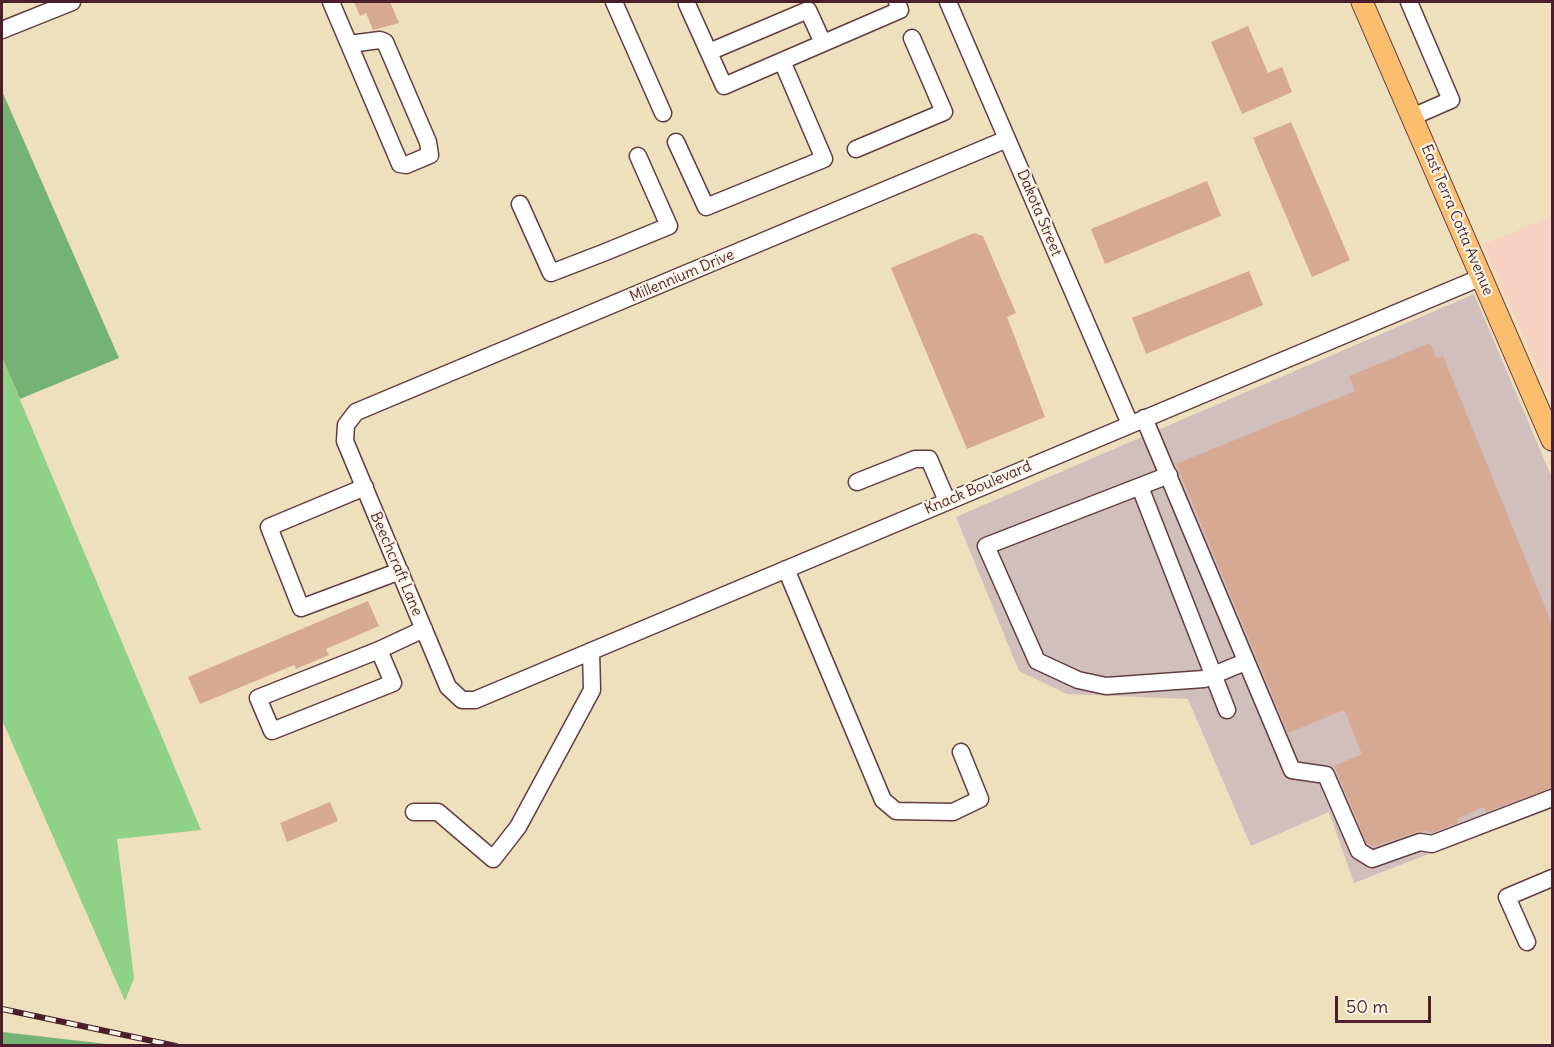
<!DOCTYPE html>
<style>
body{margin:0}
#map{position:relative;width:1554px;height:1047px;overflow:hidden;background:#eedfbd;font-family:Delius,sans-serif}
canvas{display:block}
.frame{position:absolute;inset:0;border:3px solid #4a1f2b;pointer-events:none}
.scale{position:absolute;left:1335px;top:996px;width:96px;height:27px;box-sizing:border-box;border:3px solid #4a1f2b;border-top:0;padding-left:8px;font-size:18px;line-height:21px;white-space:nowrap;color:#4a1f2b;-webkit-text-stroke:4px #fcf5e5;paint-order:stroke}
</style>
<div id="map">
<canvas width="1554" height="1047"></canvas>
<div class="frame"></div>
<div class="scale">50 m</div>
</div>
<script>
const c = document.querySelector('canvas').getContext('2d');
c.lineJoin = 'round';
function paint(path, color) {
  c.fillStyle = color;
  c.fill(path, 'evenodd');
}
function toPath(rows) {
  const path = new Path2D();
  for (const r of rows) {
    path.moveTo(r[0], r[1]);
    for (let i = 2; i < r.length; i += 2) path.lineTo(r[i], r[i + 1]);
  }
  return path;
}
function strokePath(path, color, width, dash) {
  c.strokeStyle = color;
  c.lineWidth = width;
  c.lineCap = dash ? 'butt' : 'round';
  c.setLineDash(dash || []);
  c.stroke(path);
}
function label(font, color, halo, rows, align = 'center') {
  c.font = font + ' Delius,sans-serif';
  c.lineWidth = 4.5;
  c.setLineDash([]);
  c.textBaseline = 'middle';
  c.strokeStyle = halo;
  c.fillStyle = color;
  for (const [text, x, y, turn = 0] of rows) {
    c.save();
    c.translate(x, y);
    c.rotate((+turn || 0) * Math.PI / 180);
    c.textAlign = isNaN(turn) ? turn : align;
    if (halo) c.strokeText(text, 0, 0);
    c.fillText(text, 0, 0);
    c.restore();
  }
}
const built = toPath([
 [1552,216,1552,401,1483,245]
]);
const industrial = toPath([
 [1474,294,1552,478,1552,806,1354,883,1329,812,1251,846,1188,699,1067,694,1019,671,956,517]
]);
const green = toPath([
 [2,357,201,830,117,839,134,978,125,1001,2,720]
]);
const forest = toPath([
 [2,91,119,358,20,399,2,357],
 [2,1032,116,1045,2,1045]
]);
const building = toPath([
 [354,2,390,2,399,23,373,30,366,13,360,16],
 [1248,26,1268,73,1282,67,1292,92,1242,114,1211,42],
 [1291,122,1350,260,1312,277,1253,138],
 [1207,181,1221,216,1105,264,1091,229],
 [974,233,983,236,1016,313,1007,317,1045,417,967,449,891,268],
 [1249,271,1263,305,1146,354,1132,318],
 [1430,343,1436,358,1443,356,1552,624,1552,788,1486,812,1484,807,1457,819,1458,823,1431,833,1428,831,1416,832,1373,847,1367,844,1334,766,1362,754,1344,710,1288,733,1176,464,1355,391,1349,376],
 [368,601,379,626,326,649,329,655,296,669,294,665,200,704,188,677],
 [330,802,338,821,287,842,280,823]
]);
const minor = toPath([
 [331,2,400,164,406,165,430,155,428,142,385,42,380,40,349,44],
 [614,2,663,113],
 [948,2,1130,424],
 [1409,2,1451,100,1412,117],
 [687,4,724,86,900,10,897,2],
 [2,30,72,2],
 [709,52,808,10,823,43],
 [1007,139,356,412,346,425,345,441,448,687,462,700,475,700,1482,277],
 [676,142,706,207,824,159,782,61],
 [856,149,944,112,912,38],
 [520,204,551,273,603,253,669,226,638,156],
 [1144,418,1292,770,1326,775,1359,851,1372,859,1420,842,1432,844,1552,798],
 [1169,475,986,546,1037,661,1078,680,1106,686,1204,679,1245,662],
 [857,482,915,459,929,459,947,501],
 [365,487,269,527,301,608,400,571],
 [1140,487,1227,710],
 [786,569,883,800,896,811,953,812,980,799,961,752],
 [379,650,258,698,272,731,393,683,379,650,424,629],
 [414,812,438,812,493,859,518,827,592,690,591,651],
 [1527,942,1507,897,1552,878]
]);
const major = toPath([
 [1362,2,1552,440]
]);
const rail = toPath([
 [2,1009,176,1046]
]);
const streetNames = [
 ["Dakota Street",1039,213,67],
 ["East Terra Cotta Avenue",1457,220,67],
 ["Millennium Drive",682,276,-23],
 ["Knack Boulevard",978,488,-23],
 ["Beechcraft Lane",396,564,67]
];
paint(built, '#f6d2c3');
paint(industrial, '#d1bfbd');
paint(green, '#90d188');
paint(forest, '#74b374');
paint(building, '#d8a992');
strokePath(minor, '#633c41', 19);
strokePath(major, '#633c41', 23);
strokePath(minor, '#fff', 16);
strokePath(major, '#fabe6e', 21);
strokePath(rail, '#4a1f2b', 6);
strokePath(rail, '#fcf5e5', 4, [11]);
label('15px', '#4a1f2b', '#fcf5e5', streetNames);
</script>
